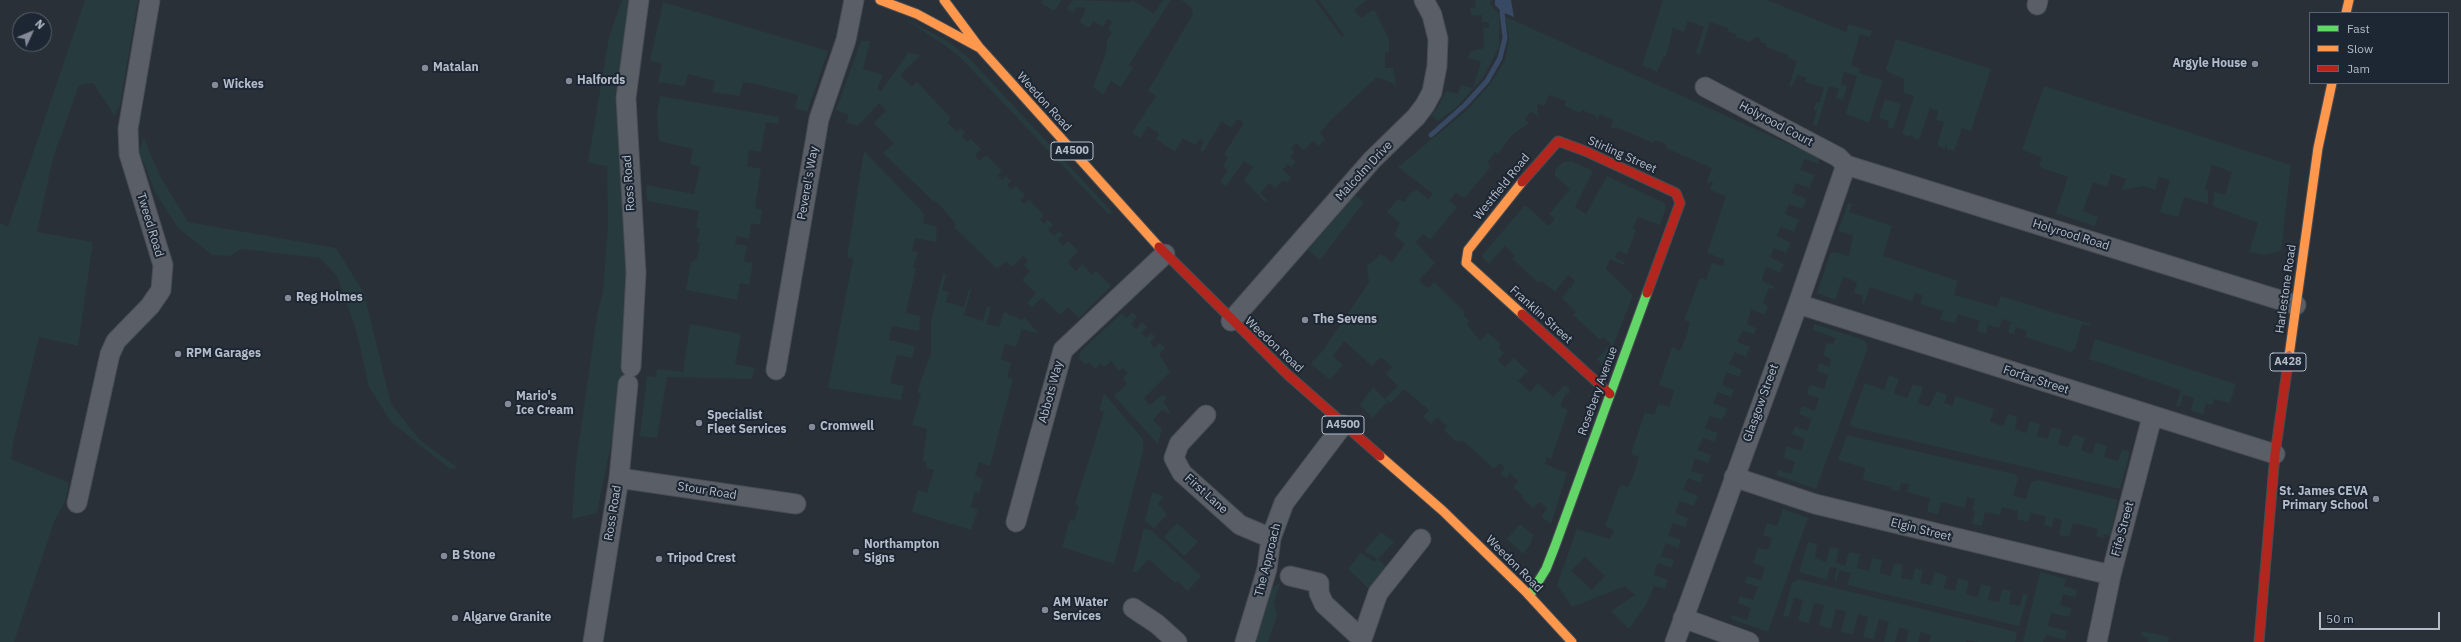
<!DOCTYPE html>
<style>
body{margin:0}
#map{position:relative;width:2461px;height:642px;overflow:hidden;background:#2a3038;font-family:"IBM Plex Sans",sans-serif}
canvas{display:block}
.legend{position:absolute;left:2309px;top:12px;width:140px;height:72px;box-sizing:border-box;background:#1d2633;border:1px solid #59626f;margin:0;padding:5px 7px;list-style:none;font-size:12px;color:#b4bcc9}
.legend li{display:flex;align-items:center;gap:8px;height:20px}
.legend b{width:20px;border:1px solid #59626f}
.north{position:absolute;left:12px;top:12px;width:40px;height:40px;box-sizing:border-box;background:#1d2633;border:1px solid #59626f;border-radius:50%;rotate:46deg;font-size:11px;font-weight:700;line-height:16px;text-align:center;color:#b4bcc9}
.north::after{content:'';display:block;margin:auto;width:14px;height:18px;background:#848b96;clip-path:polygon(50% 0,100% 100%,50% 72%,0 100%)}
.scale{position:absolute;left:2319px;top:612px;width:121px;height:18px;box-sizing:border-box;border:2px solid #b4bcc9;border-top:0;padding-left:5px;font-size:12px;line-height:14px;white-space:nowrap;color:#b4bcc9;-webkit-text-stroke:3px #1d2633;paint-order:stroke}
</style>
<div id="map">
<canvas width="2461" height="642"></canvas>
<ul class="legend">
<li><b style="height:5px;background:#63d668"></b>Fast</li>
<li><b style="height:5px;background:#ff974d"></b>Slow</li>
<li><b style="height:5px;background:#b3261e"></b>Jam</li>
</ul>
<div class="north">N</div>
<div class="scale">50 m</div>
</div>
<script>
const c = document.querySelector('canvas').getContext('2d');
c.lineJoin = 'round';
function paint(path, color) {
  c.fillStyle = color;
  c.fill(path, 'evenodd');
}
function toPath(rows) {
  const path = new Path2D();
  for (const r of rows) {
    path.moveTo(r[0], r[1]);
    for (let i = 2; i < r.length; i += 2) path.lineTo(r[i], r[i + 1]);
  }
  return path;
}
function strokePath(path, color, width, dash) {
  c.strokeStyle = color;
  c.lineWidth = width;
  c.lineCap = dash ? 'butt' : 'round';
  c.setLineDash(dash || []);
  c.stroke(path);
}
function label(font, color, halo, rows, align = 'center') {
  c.font = font + ' "IBM Plex Sans",sans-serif';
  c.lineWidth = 4;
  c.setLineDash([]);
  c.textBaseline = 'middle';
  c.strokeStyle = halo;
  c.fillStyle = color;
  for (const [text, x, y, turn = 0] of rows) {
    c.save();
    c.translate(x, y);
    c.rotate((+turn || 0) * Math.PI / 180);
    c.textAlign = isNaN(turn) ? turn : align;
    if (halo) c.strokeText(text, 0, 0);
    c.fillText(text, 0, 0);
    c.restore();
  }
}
const green = toPath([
 [85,0,138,0,120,105,114,115,93,83,79,85,53,158,37,232,93,242,78,346,39,337,13,443,11,459,69,483,65,502,54,522,14,642,0,642,0,223,8,227],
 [622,0,633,0,627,344,613,434,597,513,572,519,576,463,597,316,603,292,608,225,607,166,588,163,609,37],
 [1043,0,1062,0,1054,11,1041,3],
 [1073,0,1131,2,1133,0,1154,14,1163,0,1171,0,1129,65,1133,68,1121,87,1111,81,1103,95,1093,87,1106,53,1107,40,1112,32,1108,29,1112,22,1107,19,1103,27,1093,21,1089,28,1079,22,1085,13,1085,8,1077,7,1073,13,1067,9],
 [1181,0,1315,0,1342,37,1344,35,1319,0,1367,0,1354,10,1361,18,1373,10,1375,11,1389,39,1389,52,1385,52,1385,68,1393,68,1396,85,1377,77,1330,121,1320,133,1325,139,1319,146,1313,141,1304,150,1296,143,1291,149,1294,152,1290,157,1296,162,1291,167,1287,164,1283,170,1291,177,1287,183,1283,180,1275,188,1269,183,1260,194,1267,200,1265,202,1244,180,1253,167,1244,161,1226,186,1220,182,1228,170,1223,166,1228,157,1224,154,1244,123,1237,119,1231,128,1222,121,1203,152,1200,150,1204,142,1200,139,1195,145,1183,138,1175,152,1156,139,1159,134,1148,126,1140,138,1132,133,1156,96,1148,91,1193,14,1191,7],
 [1475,0,1491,0,1490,4,1499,14,1499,47,1484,76,1458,106,1438,121,1431,115,1437,109,1446,91,1458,94,1461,85,1473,88,1481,62,1468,58,1471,51,1484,48,1483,28,1489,28,1489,22,1482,22,1482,15,1472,16,1470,8,1476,7],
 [1663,0,1767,0,1846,32,1849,24,1872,31,1870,37,1860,34,1851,65,1860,69,1859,73,1883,80,1869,123,1846,114,1857,76,1844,72,1841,84,1847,86,1843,100,1836,98,1839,89,1829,86,1817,126,1813,124,1817,111,1814,110,1816,102,1819,103,1824,88,1805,82,1807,78,1798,75,1791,87,1789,86,1797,61,1788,58,1789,55,1766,47,1767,44,1761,42,1759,37,1755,37,1750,42,1736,37,1736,34,1728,31,1728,28,1710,22,1700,54,1696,53,1704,27,1688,21,1684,32,1673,28,1666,57,1664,56,1657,72,1642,65],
 [663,2,828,51,807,112,795,108,798,95,756,84,743,82,740,96,712,92,715,81,688,74,685,86,658,82,662,63,650,61],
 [1506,17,1820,158,1818,164,1805,159,1803,162,1800,170,1815,175,1809,188,1796,183,1792,193,1807,199,1802,209,1789,204,1785,214,1799,220,1794,232,1781,227,1777,236,1791,243,1786,253,1774,248,1770,257,1784,264,1780,273,1766,267,1763,275,1762,281,1774,286,1773,289,1769,288,1763,303,1768,306,1765,315,1751,309,1747,324,1756,328,1754,335,1743,330,1737,342,1750,347,1746,357,1735,352,1729,364,1742,370,1739,377,1726,372,1722,385,1734,390,1731,397,1718,392,1713,403,1728,409,1722,420,1710,416,1705,428,1718,433,1716,438,1714,442,1703,438,1697,450,1711,455,1708,463,1695,458,1691,471,1703,475,1700,483,1688,478,1683,490,1698,496,1694,506,1680,501,1675,513,1688,518,1685,527,1673,523,1668,535,1681,540,1678,548,1666,543,1661,556,1674,560,1671,568,1658,563,1655,570,1654,575,1668,580,1665,589,1654,586,1646,605,1629,629,1611,611,1635,595,1625,586,1572,607,1557,585,1577,529,1610,539,1614,530,1605,526,1620,485,1628,487,1635,471,1639,457,1631,454,1645,412,1654,415,1658,404,1669,407,1674,390,1659,385,1672,347,1680,351,1687,335,1690,322,1684,320,1700,278,1706,280,1712,263,1723,266,1725,260,1707,253,1726,196,1710,190,1713,182,1706,183,1712,168,1666,148,1667,145,1655,140,1653,143,1616,127,1615,129,1611,128,1613,120,1600,114,1597,121,1596,116,1582,110,1580,113,1564,106,1566,101,1549,95,1544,106,1537,103,1538,117,1531,111,1525,119,1529,123,1511,136,1498,154,1495,152,1488,162,1490,168,1466,196,1462,197,1456,192,1449,201,1457,207,1430,240,1423,234,1416,242,1435,263,1420,279,1420,282,1429,288,1434,282,1465,312,1463,314,1469,321,1467,324,1480,341,1488,333,1501,344,1499,348,1504,353,1498,360,1505,367,1514,358,1528,371,1518,381,1530,392,1538,383,1553,397,1565,385,1569,389,1569,394,1566,393,1560,406,1568,410,1567,413,1551,459,1547,457,1545,464,1567,473,1551,524,1541,517,1547,508,1539,502,1533,508,1524,500,1522,495,1513,487,1518,481,1510,473,1506,478,1500,474,1505,468,1500,463,1494,469,1465,442,1455,441,1444,430,1447,426,1437,417,1431,424,1423,417,1429,410,1404,389,1391,403,1388,401,1373,418,1360,405,1373,387,1385,399,1398,386,1386,374,1392,367,1381,357,1372,366,1344,341,1333,356,1343,365,1330,380,1311,364,1324,349,1369,282,1367,266,1381,254,1392,262,1405,244,1394,235,1400,223,1387,212,1398,199,1404,202,1412,192,1417,190,1428,199,1433,194,1398,167,1466,111,1490,84,1505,61,1509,39],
 [1585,557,1605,576,1592,590,1571,571],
 [904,18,951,43,972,61,1113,213,1108,214,957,54],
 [1896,39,1991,69,1971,131,1962,128,1954,151,1947,149,1947,144,1944,148,1937,146,1944,122,1936,120,1938,111,1930,108,1919,140,1913,138,1912,135,1909,137,1902,134,1914,96,1904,93,1904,79,1890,73,1886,69],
 [861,41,870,41,863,69,883,75,877,89,881,91,908,53,921,55,900,75,912,87,917,82,951,118,947,122,957,132,961,128,965,133,962,136,967,142,971,139,981,149,975,155,979,161,986,155,1002,171,998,176,1002,180,1006,176,1011,181,1007,185,1011,190,1016,186,1025,195,1020,200,1024,204,1029,200,1044,215,1040,219,1044,224,1048,220,1053,225,1048,230,1054,236,1059,231,1063,235,1058,240,1063,246,1068,241,1078,251,1068,262,1075,271,1083,264,1092,275,1096,271,1111,286,1079,318,1068,307,1060,315,1042,298,1032,307,1027,303,1036,293,1022,280,1030,271,1024,265,1028,260,1023,256,1012,267,1006,261,997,269,954,227,956,224,938,203,932,200,883,153,894,143,874,123,886,111,879,103,858,126,846,122,849,115,836,110],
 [2044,86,2291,165,2281,251,2265,255,2249,252,2258,223,2213,206,2214,192,2225,195,2232,172,2212,165,2205,189,2208,191,2208,204,2184,197,2178,217,2160,212,2170,180,2159,177,2155,190,2144,186,2122,190,2126,179,2111,174,2107,187,2093,182,2083,211,2098,217,2095,226,2056,213,2068,177,2042,168,2039,166,2042,157,2022,150],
 [660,96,779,117,778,124,766,122,761,152,749,150,747,166,761,169,755,208,762,210,760,225,751,223,749,239,737,236,735,244,747,246,744,261,753,263,749,285,740,283,737,300,686,290,691,262,697,259,700,243,697,243,700,228,696,227,699,211,647,201,646,185,694,194,700,167,690,164,693,149,659,141,657,113],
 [1885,99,1901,104,1893,129,1887,127,1889,121,1879,118],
 [144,138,160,176,188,222,336,248,364,293,391,404,420,440,458,468,450,469,391,422,369,387,356,329,337,276,320,258,242,249,230,256,212,255,178,228,155,192,139,151],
 [864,151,920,209,924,214,923,223,935,226,937,230,936,242,915,238,912,251,918,252,913,267,916,268,906,313,920,316,919,331,892,326,889,340,915,346,912,358,897,355,890,383,904,386,901,400,828,388,853,259,847,257],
 [1571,161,1593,171,1575,207,1586,214,1607,176,1664,203,1666,207,1660,225,1638,217,1633,228,1636,230,1627,254,1618,251,1615,258,1625,262,1624,265,1610,259,1606,269,1633,295,1605,367,1597,359,1611,344,1603,337,1600,340,1573,315,1576,312,1562,298,1575,281,1572,278,1568,275,1555,292,1542,281,1539,283,1512,259,1515,256,1505,246,1489,264,1483,258,1483,254,1525,205,1549,226,1555,219,1549,214,1570,189,1555,176,1555,170,1563,162],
 [1355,195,1364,202,1320,260,1308,250],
 [1848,203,1852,204,1849,212,1892,226,1883,256,1958,281,1954,295,1997,307,2001,296,2091,324,2090,326,2082,324,2075,349,2071,352,2025,337,2027,331,2016,327,2014,334,2008,332,2011,322,2002,319,1999,328,1988,325,1986,334,1977,331,1980,321,1958,314,1955,323,1940,320,1943,311,1920,304,1923,296,1915,293,1912,301,1870,287,1863,306,1862,295,1854,293,1857,282,1843,277,1835,300,1817,293,1830,254,1834,252,1849,256,1853,235,1838,231],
 [943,273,946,275,942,290,949,292,946,302,964,307,969,289,971,290,964,315,983,321,987,306,991,308,986,324,999,327,1004,312,1022,320,1024,317,1039,334,1022,329,1016,347,1005,344,1001,359,1011,363,1007,377,1013,379,990,466,979,462,975,476,983,479,979,493,975,492,971,507,978,510,971,530,912,512,918,490,927,493,934,470,926,468,927,463,923,461,927,429,912,425,921,394,917,392,931,353,931,321],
 [1133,312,1137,317,1131,324,1136,329,1142,322,1147,327,1141,333,1146,338,1151,333,1155,337,1150,343,1154,348,1160,343,1165,348,1159,354,1170,372,1144,398,1150,405,1163,394,1167,399,1163,402,1170,411,1169,413,1162,410,1153,420,1162,429,1158,444,1114,396,1127,384,1123,378,1128,373,1123,368,1119,371,1111,361,1104,367,1101,363,1095,369,1089,362,1086,365,1079,358,1080,352,1122,313,1126,318],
 [690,324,741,334,735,364,755,368,752,379,667,377,657,438,640,436,647,376,656,377,657,369,683,372],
 [1814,324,1864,340,1868,347,1816,489,1776,475,1778,470,1791,474,1795,462,1784,458,1786,446,1801,451,1805,439,1792,434,1795,426,1807,431,1812,419,1799,414,1802,406,1815,411,1819,398,1807,394,1809,387,1811,385,1824,389,1828,375,1817,371,1819,363,1829,367,1831,359,1823,355,1827,343,1833,344,1836,338,1813,330],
 [2095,339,2236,384,2230,403,2214,399,2212,405,2206,403,2203,415,2191,410,2194,398,2183,395,2180,406,2176,406,2181,390,2089,359],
 [1889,375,1899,379,1894,393,1907,398,1913,384,1923,387,1918,403,1929,407,1937,391,1947,395,1944,403,1952,406,1956,396,1994,409,1990,422,2003,426,2008,414,2017,417,2015,429,2026,433,2030,421,2040,424,2037,436,2047,439,2052,427,2062,430,2058,444,2068,447,2074,434,2085,438,2081,450,2092,454,2096,442,2107,446,2104,457,2110,459,2118,461,2122,449,2130,452,2120,489,1852,427,1850,423,1865,383,1884,390],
 [1104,393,1143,439,1143,452,1114,564,1062,547,1070,520,1074,521,1079,506,1075,504,1104,412,1099,410],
 [1847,435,2014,474,2018,478,2013,496,2026,499,2031,482,2039,480,2118,500,2110,536,2104,534,2103,538,2096,536,2098,529,2073,523,2069,537,2059,535,2062,520,2054,518,2052,527,2044,525,2046,516,2031,513,2028,522,2017,519,2018,511,2002,507,2000,515,1985,512,1982,526,1972,524,1975,511,1972,510,1975,499,1967,497,1965,508,1941,502,1938,514,1927,512,1930,498,1907,492,1909,484,1901,483,1899,491,1891,490,1891,487,1863,480,1865,468,1838,460],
 [1152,492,1164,497,1158,504,1167,514,1154,529,1145,521],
 [1783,509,1808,518,1768,632,1731,619,1732,615,1747,620,1751,608,1738,603,1740,596,1753,600,1758,587,1745,583,1747,576,1761,580,1765,567,1753,563,1758,548,1767,550,1770,545,1772,538,1763,535,1767,523,1777,526],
 [1177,523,1198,542,1184,556,1164,537],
 [1520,524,1533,535,1530,545,1523,554,1507,539],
 [1144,528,1152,531,1201,576,1188,591,1177,581,1175,583,1149,559,1137,572,1133,572],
 [1381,532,1394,542,1378,559,1386,567,1370,590,1348,569,1361,553,1375,562,1377,559,1364,551],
 [1808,542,1817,544,1815,558,1826,562,1830,547,1839,549,1836,563,1845,566,1849,552,1860,554,1857,568,1869,571,1872,558,1882,560,1880,573,1891,576,1894,563,1903,565,1901,578,1912,580,1915,568,1923,570,1920,583,1931,585,1935,572,1947,576,1944,588,1955,591,1958,578,1969,581,1966,594,1972,596,1978,597,1981,584,1991,587,1988,600,1999,602,2002,589,2011,591,2009,604,2020,606,2023,593,2028,595,2019,626,1847,585,1851,573,1839,570,1836,582,1834,581,1837,568,1830,567,1827,580,1799,572],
 [2040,572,2066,579,2064,586,2077,590,2075,597,2063,594,2060,605,2072,609,2069,617,2051,613,2049,620,2048,626,2067,631,2065,640,2046,635,2043,642,2023,642],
 [1798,579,2017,632,2015,642,1977,642,1967,640,1966,642,1929,642,1931,636,1921,632,1918,642,1906,642,1909,630,1899,627,1895,642,1884,642,1889,622,1879,619,1874,639,1863,637,1868,617,1858,614,1853,634,1841,632,1846,611,1836,609,1831,629,1819,625,1824,605,1814,603,1809,623,1803,622,1798,620,1803,600,1794,597,1789,617,1783,616,1792,583],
 [1281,582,1274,601,1277,616,1268,642,1256,642,1272,588],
 [2142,631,2169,637,2168,642,2148,642,2148,638,2141,636]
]);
const water = toPath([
 [1495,0,1511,0,1514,17,1502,12,1495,5]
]);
const stream = toPath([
 [1431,135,1465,105,1487,81,1500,58,1505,38,1502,12]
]);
const street = toPath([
 [2037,5,2038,0],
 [1705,87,1838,157,1846,165,2296,305],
 [1798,304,2275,454],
 [1231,321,1372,160,1416,117,1425,105,1432,92,1437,66,1438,39,1432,15,1424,0],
 [631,367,636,273,626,98,639,0],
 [776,370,819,119,846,40,854,0],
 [1206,415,1179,444,1174,458,1182,473,1240,525,1271,538],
 [1734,477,1815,504,2111,575],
 [619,478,796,504],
 [77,503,110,354,116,341,150,306,161,290,163,265,129,154,128,129,150,0],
 [1016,522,1063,350,1165,254],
 [1290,576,1319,583,1319,593,1324,604,1362,639],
 [1133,608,1157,624,1177,642],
 [1683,618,1749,642],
 [593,642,619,478,628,384],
 [1245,642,1267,569,1271,538,1284,503,1343,425],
 [1361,642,1378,593,1421,539],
 [1675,642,1798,304,1846,165],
 [2097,642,2111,575,2152,417]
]);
const fast = toPath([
 [1530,595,1546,569,1555,546,1647,293]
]);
const slow = toPath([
 [880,0,917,14,978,47],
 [944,0,979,47,1159,247],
 [2346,13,2349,0],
 [1522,314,1466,263,1468,250,1522,182],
 [2289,356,2318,148,2332,83],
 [1380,456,1443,511,1525,591,1572,642]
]);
const jam = toPath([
 [1522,182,1558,141,1585,151,1676,193,1680,203,1647,293],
 [1159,247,1287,374,1380,456],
 [1522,314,1610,394],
 [2259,642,2275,454,2289,356]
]);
const markers = [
 [2255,64,4,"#848b96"],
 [425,68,4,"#848b96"],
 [569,81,4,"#848b96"],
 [215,85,4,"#848b96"],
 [288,298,4,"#848b96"],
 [1305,320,4,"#848b96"],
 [178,354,4,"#848b96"],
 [508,404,4,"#848b96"],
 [699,423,4,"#848b96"],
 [812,427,4,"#848b96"],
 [2376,499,4,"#848b96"],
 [856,552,4,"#848b96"],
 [444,556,4,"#848b96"],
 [659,559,4,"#848b96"],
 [1045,610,4,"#848b96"],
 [455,618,4,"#848b96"]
];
const shields = [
 [1072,151,42],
 [2288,362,36],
 [1343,425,42]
];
const shieldNames = [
 ["A4500",1072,151],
 ["A428",2288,362],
 ["A4500",1343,425]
];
const poiNames = [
 ["Argyle House",2247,64,"right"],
 ["Matalan",433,68],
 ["Halfords",577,81],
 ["Wickes",223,85],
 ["Reg Holmes",296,298],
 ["The Sevens",1313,320],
 ["RPM Garages",186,354],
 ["Mario's",516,397],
 ["Ice Cream",516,411],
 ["Specialist",707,416],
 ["Fleet Services",707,430],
 ["Cromwell",820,427],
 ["St. James CEVA",2368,492,"right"],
 ["Primary School",2368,506,"right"],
 ["Northampton",864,545],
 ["Signs",864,559],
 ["B Stone",452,556],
 ["Tripod Crest",667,559],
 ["AM Water",1053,603],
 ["Services",1053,617],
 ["Algarve Granite",463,618]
];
const streetNames = [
 ["Weedon Road",1044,102,48],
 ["Holyrood Court",1776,124,28],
 ["Stirling Street",1622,155,24],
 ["Malcolm Drive",1364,171,-47],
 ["Ross Road",629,183,-94],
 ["Peverel's Way",808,183,-80],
 ["Westfield Road",1502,187,-51],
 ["Tweed Road",150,225,73],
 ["Holyrood Road",2071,235,17],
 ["Harlestone Road",2286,289,-82],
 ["Franklin Street",1541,315,42],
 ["Weedon Road",1274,345,43],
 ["Forfar Street",2036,380,18],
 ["Rosebery Avenue",1598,391,-70],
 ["Abbots Way",1051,392,-75],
 ["Glasgow Street",1761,403,-70],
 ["Stour Road",707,491,9],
 ["First Lane",1206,494,42],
 ["Ross Road",613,513,-81],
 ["Fife Street",2123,529,-75],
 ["Elgin Street",1921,530,14],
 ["The Approach",1268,560,-76],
 ["Weedon Road",1514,564,45]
];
paint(green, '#273a3e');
paint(water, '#384963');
strokePath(stream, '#384963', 5);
strokePath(street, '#484c53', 21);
strokePath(fast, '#484c53', 11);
strokePath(slow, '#484c53', 11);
strokePath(jam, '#484c53', 11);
strokePath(street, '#5a5e66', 19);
strokePath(fast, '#63d668', 9);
strokePath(slow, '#ff974d', 9);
strokePath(jam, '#b3261e', 9);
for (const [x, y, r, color] of markers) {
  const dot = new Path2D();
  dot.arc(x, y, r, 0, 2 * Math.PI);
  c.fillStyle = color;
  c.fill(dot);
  strokePath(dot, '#1d2633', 1.5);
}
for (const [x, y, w] of shields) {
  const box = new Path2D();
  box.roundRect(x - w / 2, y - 9, w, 18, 3);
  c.fillStyle = '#1d2633';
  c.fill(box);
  strokePath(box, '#b4bcc9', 1);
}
label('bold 11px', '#b4bcc9', null, shieldNames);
label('bold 12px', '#b4bcc9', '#1d2633', poiNames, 'left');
label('12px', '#b4bcc9', '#1d2633', streetNames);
</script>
